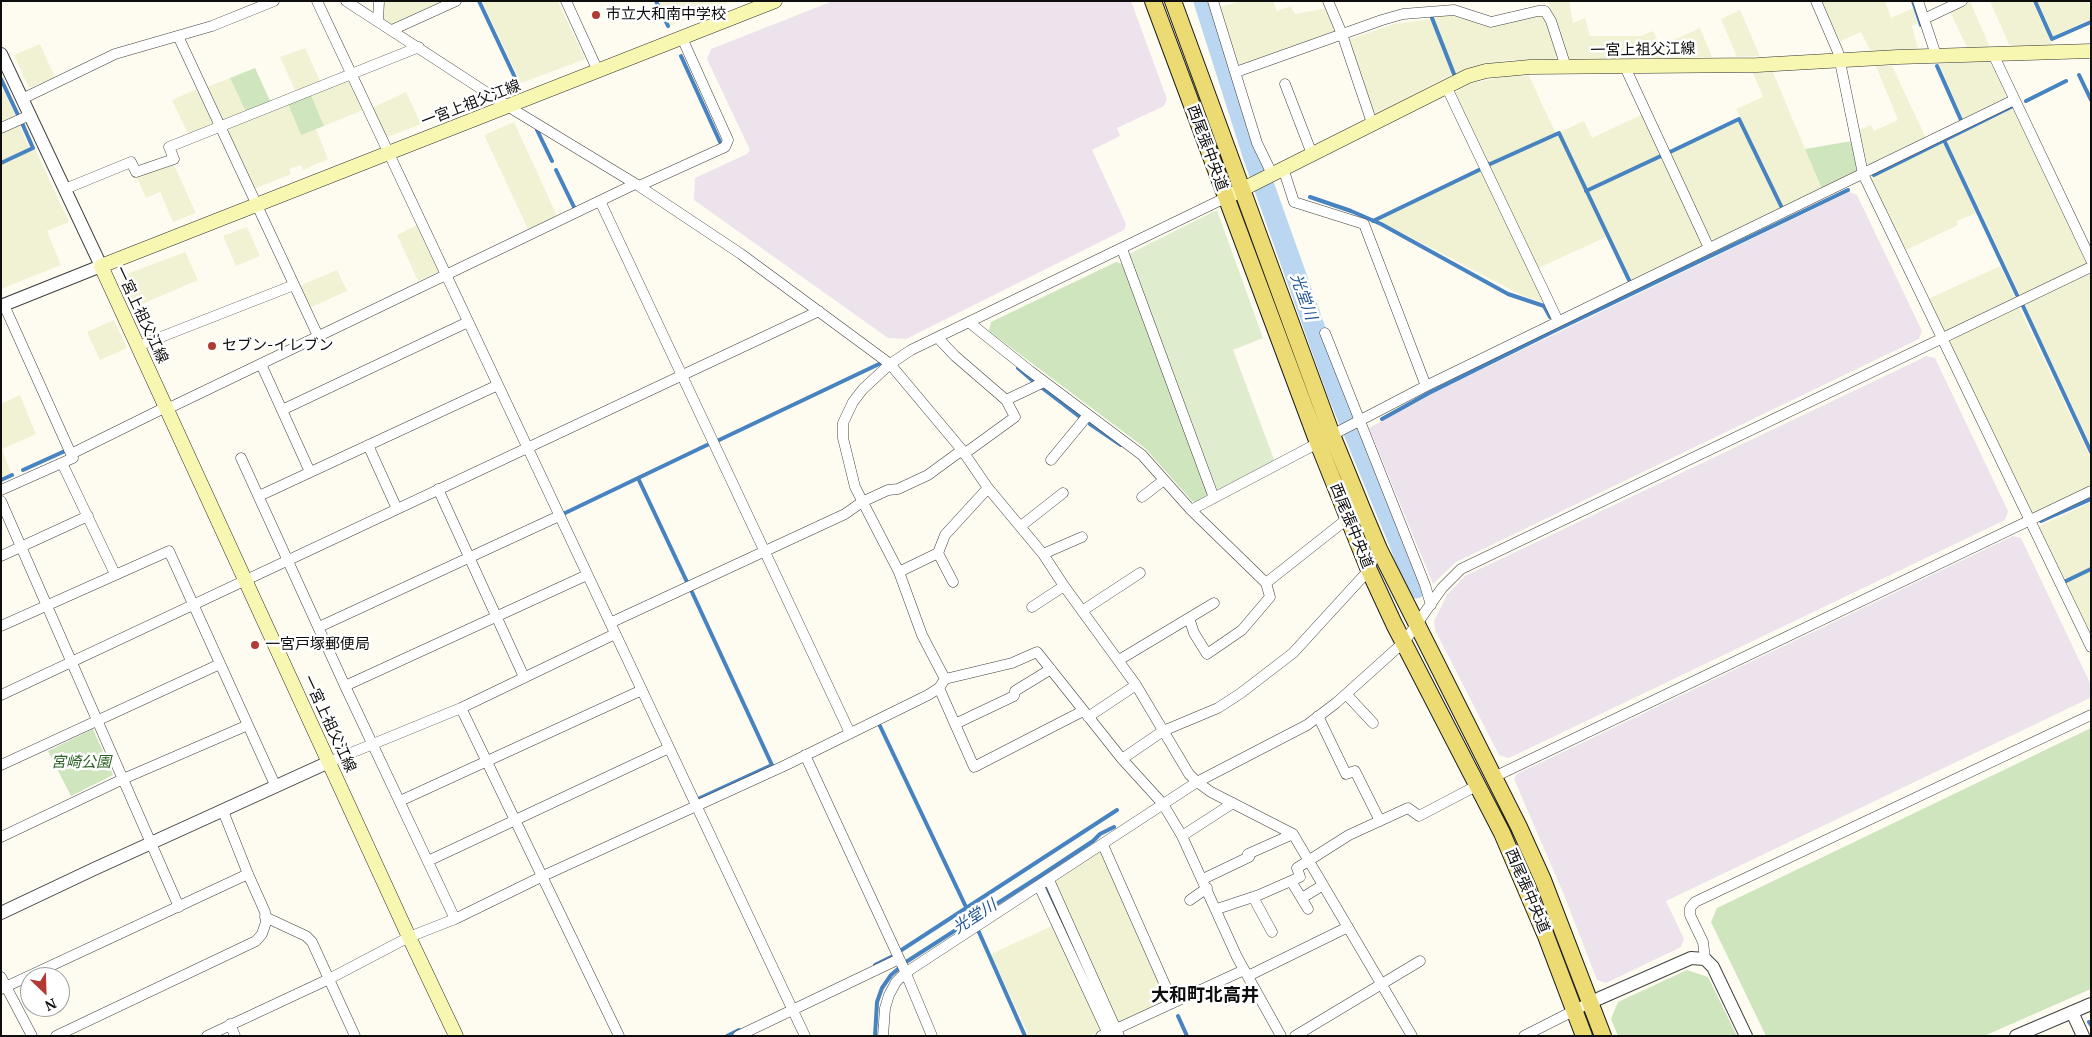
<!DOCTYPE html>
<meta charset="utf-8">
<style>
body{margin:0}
#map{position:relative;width:2092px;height:1037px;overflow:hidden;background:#fefcf1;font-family:"PT Serif",serif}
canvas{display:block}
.frame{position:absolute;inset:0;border:2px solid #0e0e0e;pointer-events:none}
.north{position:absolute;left:20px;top:967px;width:50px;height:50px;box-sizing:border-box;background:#fff;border:1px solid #9f9f9f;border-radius:50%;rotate:156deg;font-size:14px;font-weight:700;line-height:20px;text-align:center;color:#0e0e0e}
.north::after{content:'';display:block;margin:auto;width:18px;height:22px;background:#b23a33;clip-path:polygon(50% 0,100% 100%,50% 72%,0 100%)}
</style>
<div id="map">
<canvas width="2092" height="1037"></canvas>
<div class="frame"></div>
<div class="north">N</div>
</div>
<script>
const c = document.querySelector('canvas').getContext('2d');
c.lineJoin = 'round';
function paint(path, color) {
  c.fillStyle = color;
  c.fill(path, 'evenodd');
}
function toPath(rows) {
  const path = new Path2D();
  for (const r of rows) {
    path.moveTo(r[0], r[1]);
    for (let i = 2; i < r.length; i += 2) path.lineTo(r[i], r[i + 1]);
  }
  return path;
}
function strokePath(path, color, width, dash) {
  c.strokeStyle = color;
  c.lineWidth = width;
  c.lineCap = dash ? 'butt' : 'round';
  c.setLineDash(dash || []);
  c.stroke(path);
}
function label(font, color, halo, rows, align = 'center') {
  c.font = font + ' "PT Serif","Noto Sans JP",serif';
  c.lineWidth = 5;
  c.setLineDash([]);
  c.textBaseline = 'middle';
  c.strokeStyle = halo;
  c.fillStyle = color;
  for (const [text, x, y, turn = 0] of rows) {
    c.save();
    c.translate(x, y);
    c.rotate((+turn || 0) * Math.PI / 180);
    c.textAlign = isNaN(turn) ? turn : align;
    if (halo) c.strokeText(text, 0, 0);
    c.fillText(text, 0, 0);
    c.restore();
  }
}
const industrial = toPath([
 [833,1,1131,1,1167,99,1164,106,1117,128,1120,136,1092,150,1126,224,1124,230,906,339,888,338,694,200,695,178,747,154,750,150,707,59,711,49],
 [1849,192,1857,195,1922,331,1919,339,1456,562,1433,584,1369,428,1435,392],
 [1927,356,1935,358,2008,511,2005,520,1509,758,1499,755,1435,630,1434,621,1447,595,1465,576],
 [2013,536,2021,538,2091,685,2090,698,1666,901,1684,939,1681,947,1606,983,1597,980,1564,895,1514,779,1517,774]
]);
const farmland = toPath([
 [384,1,445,1,394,25,383,18],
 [482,1,558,1,585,59,521,83],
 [659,1,732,1,670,26],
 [1240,1,1273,1,1277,11,1291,6,1295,14,1328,8,1335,30,1332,34,1237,68,1220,7],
 [1548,1,1569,1,1573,23,1585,18,1590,36,1641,36,1653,31,1660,46,1700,28,1712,57,1568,60],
 [1820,1,1885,1,1891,18,1913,8,1917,24,1912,26,1918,49,1871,52,1861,32,1840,41],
 [1966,1,1970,1,1990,48,1968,49,1949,10],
 [1990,1,2032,1,2053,46,2010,47],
 [2037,1,2087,1,2091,9,2091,19,2053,36],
 [1740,10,1760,56,1737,57,1721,19],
 [1447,14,1491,28,1539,14,1544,16,1557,56,1553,61,1507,60,1466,69,1455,74,1433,17],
 [1432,19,1453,74,1377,114,1372,112,1348,40,1394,24],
 [40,44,55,77,29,88,14,55],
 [305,48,321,83,296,92,280,57],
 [1988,61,1994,65,2009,96,2007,100,1964,121,1939,64],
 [1876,66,1892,66,1926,138,1872,166,1865,163,1859,130,1871,125,1874,131,1898,120],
 [1751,68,1771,68,1822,189,1783,208,1736,109,1763,97],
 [1510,75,1529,76,1556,134,1489,164,1455,93,1469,84],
 [230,78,246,112,222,121,207,87],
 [349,80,363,110,324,126,311,95],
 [197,89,214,126,189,136,172,100],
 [4,91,16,117,1,123,1,92],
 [406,92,421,124,385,138,372,108],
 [288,104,301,134,316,129,328,159,303,170,301,165,289,169,291,174,254,189,226,129],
 [2012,109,2015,110,2087,261,2085,266,2021,297,1947,141],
 [1643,114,1663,154,1587,190,1560,132,1584,121,1592,138],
 [1739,121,1780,208,1714,240,1710,238,1669,153],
 [514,122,557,216,528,229,484,135],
 [19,125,29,148,1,161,1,133],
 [1559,134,1606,237,1536,269,1490,166],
 [1942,140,1976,213,1957,221,1958,225,1906,250,1871,178,1874,173],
 [35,149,69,222,47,231,61,265,1,289,1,165],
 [1663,156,1703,241,1701,247,1630,281,1587,192],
 [173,163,196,213,173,222,160,192,146,198,136,176],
 [1482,169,1544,303,1521,295,1391,227,1374,221],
 [419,224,440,271,418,281,397,235],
 [247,227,260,256,236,266,223,236],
 [185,252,198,280,133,308,121,285,124,275],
 [2000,266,2016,300,1947,332,1942,329,1928,299],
 [337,270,347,291,309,308,299,286],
 [2091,272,2091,446,2024,303],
 [2018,305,2091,459,2091,487,2034,515,2028,512,1948,340],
 [114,320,127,348,100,360,87,332],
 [20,395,36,434,2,449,11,473,1,477,1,404],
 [2091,502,2091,567,2063,581,2038,527],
 [2091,570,2091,638,2064,583],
 [1101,850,1169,1000,1117,1024,1053,883],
 [1054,925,1102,1030,1089,1036,1029,1036,991,954]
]);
const green = toPath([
 [255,68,271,103,246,112,230,78],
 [311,95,324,126,301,135,288,104],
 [1852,141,1857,170,1854,174,1822,189,1805,149],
 [1116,262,1122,264,1207,493,1206,497,1196,502,1192,501,1145,448,989,331,991,322],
 [2091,728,2091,989,1984,1036,1766,1036,1711,922,1717,908],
 [93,729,113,775,71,796,48,751],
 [1687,970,1708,977,1737,1036,1618,1036,1611,1019,1618,1002]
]);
const pitch = toPath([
 [1217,210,1263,338,1233,350,1275,462,1218,492,1129,254]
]);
const stream = toPath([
 [479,1,518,84],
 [656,1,668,26],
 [1913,1,1921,25],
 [2035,1,2052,39,2091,22],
 [1432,18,1454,74],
 [681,56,720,142],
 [1937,66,1961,120],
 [2079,75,2091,100],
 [1,79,18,115],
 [2026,101,2066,81],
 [537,130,552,161],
 [1944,140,2017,295],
 [1670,152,1739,119,1782,208],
 [1,163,33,148,22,123],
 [1487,163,1488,165,1559,133,1629,280],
 [556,170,574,207],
 [1874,175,2011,107],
 [1586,191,1663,155],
 [1310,197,1351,211,1381,224,1508,294,1544,306,1550,317],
 [1373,221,1481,169],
 [2023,306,2091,452],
 [1018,368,1033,381],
 [1041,387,1080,417],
 [1382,419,1429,393,1556,330,1848,190],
 [1090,424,1121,445],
 [717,441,879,364],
 [23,470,65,451],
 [638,478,687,582],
 [1,480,12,475],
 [563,514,707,445],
 [2041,521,2091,499],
 [2064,582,2091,569],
 [691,590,772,765,698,799],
 [880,726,966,907],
 [1046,889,1061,922],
 [978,930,1025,1036],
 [900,951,1117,810],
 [875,965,891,957],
 [1178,1016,1187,1036],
 [2089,1022,2091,1025],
 [727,1036,739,1030],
 [875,1036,877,1002,882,988,891,975,906,962,1040,876,1093,841,1100,834,1114,827]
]);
const river = toPath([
 [1204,1,1254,158,1337,391,1400,544,1416,588]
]);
const minor = toPath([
 [317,1,805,1036],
 [346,1,509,107,639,186,741,254,890,364,962,450,988,488,1043,554,1064,586,1136,685,1189,774,1197,782,1211,792,1293,834,1412,1036],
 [566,1,598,71],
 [1213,1,1257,143,1272,174],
 [1328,1,1342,34,1372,123],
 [1816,1,1838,52,1863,174,2091,647],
 [1918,1,1936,55],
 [1924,19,1962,1],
 [378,21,379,1],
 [392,30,456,1],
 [178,36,318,336],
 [1993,54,2091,260],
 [1625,67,1709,248],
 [1236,72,1382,20,1403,14,1454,10,1491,22,1538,11,1545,11,1551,21,1566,67],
 [1285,84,1312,154],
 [1446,86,1558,321],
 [22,99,115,54,212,26,274,1],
 [1,128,30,115],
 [1283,168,1294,202,1364,224,1426,386],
 [639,186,725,147,728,140,682,38],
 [65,189,131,162,136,172,174,159,169,147,419,47],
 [600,201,850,733],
 [1122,249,1214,498],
 [4,305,71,454],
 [970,323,1030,371,1142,455,1191,510,1266,583,1270,597,1242,630,1207,654,1194,633,1189,618],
 [1325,333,1425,585,1431,605],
 [938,338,955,356,1006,400,1015,417,964,454],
 [138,346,294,285],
 [261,364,310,472],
 [1006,400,1044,382],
 [167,409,635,184],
 [282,410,468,322],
 [1332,435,1426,386,2014,100],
 [368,445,397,509],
 [241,458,345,686,455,919],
 [1051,460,1088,415],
 [62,463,115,574],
 [438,489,524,677],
 [1,490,73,458,71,454,166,407],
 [259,496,498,385],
 [1142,497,1164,480],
 [1,501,179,907],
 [1191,510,1318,443],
 [1021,526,1063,493],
 [938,553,953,582],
 [1043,554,1082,537],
 [1,556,88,516],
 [899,572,938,553,945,535,988,488],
 [1266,583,1347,519],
 [1032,607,1064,586],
 [1082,611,1140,573],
 [610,623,845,514,862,502,888,490,898,489,928,475,962,450],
 [1,626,169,551,276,787],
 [319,627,559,516],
 [1119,660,1214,603],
 [945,679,922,635,899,572,855,487,843,438,843,423,853,402,863,389,890,364,911,350,1225,198],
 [345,686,587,575],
 [939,688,974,767,1083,711],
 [1346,694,1373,723],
 [1,695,819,311],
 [461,708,619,1036],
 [1318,716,1346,774,1355,771,1380,821],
 [1088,717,1136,685],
 [955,724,1014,696,1015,691,1051,669],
 [805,755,904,969,932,1036],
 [1122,759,1163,731,1218,708,1241,693,1293,653,1369,570],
 [329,762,461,708,615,634],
 [1,765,220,664],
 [1494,777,2091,491],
 [400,801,642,690],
 [1182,836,1233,803],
 [1,837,123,779,248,725],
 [1103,845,1173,1003],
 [428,861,669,748],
 [1203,879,1249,857,1248,854,1293,834],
 [1049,880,1119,1036],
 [1291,881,1308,909],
 [1039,886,1109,1036],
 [1253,897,1272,932],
 [1302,898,1323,885],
 [1190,900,1207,888],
 [1217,909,1259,895,1300,877,1297,868,1349,835,1408,808,1419,816,1478,785],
 [265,917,306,936,312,942,355,1036],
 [1705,959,1703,942,1690,915,1690,908,1695,902,2091,715],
 [1248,976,1348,927],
 [1,977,32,1036],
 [1,989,248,874],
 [230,1024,235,1036],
 [56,1036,256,941,262,934,266,922,265,912,248,874,223,811],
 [207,1036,329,979,409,937,455,919,543,876,786,765,928,695,939,688,945,679,1012,663,1037,652,1122,759,1163,804,1182,836,1237,957,1281,1036],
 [738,1036,899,959],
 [883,1036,885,1008,889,995,896,982,905,973,1197,782,1307,725,1336,703,1404,642,1442,588,1461,569,2091,267],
 [1101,1036,1244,970],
 [1295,1036,1420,961],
 [1524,1036,1591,1002]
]);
const tertiary = toPath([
 [1,54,101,266,1,306],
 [1,913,94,869,329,762],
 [1591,1002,1691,958,1705,959,1713,967,1746,1036],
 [2072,1012,2083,1036],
 [2016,1036,2091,1004]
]);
const secondary = toPath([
 [1233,194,1468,76,1486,71,1530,67,1757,65,1898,57,2091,51],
 [456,1036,409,937,101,266,775,1]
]);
const primary = toPath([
 [1153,1,1318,443,1369,570,1394,624,1502,833,1546,936,1584,1036],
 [1173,1,1332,435,1363,511,1379,549,1519,827,1543,880,1603,1036]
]);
const markers = [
 [596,15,5,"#b23a33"],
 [212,346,5,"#b23a33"],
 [255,645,5,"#b23a33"]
];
const poiNames = [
 ["市立大和南中学校",606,15],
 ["セブン-イレブン",222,346],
 ["一宮戸塚郵便局",265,645]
];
const streetNames = [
 ["一宮上祖父江線",1643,50,-1],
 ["一宮上祖父江線",471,104,-21],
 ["西尾張中央道",1207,148,70],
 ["一宮上祖父江線",141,315,65],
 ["西尾張中央道",1351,526,68],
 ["一宮上祖父江線",329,724,65],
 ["西尾張中央道",1527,891,67]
];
const parkNames = [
 ["宮崎公園",81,763]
];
const waterNames = [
 ["光堂川",1303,297,70],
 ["光堂川",975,917,-33]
];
const quarterNames = [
 ["大和町北高井",1205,996]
];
paint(industrial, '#ece3ec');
paint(farmland, '#f1f2d3');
paint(green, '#cee5bd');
paint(pitch, '#dfedce');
strokePath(stream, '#4783c1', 4);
strokePath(river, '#bad6f1', 21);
strokePath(minor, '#414141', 11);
strokePath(tertiary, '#414141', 14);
strokePath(secondary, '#303030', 15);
strokePath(primary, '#1f1f1f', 18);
strokePath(minor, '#fff', 10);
strokePath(tertiary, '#fff', 12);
strokePath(secondary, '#f8f7b2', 14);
strokePath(primary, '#ecdb73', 16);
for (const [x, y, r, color] of markers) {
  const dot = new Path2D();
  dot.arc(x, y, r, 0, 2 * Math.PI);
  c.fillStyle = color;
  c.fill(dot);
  strokePath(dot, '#fff', 2);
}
label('15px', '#0e0e0e', '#fff', poiNames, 'left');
label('15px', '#0e0e0e', '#fff', streetNames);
label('italic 15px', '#2a6024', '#fff', parkNames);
label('italic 16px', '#235795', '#fff', waterNames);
label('bold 18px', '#0e0e0e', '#fff', quarterNames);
</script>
